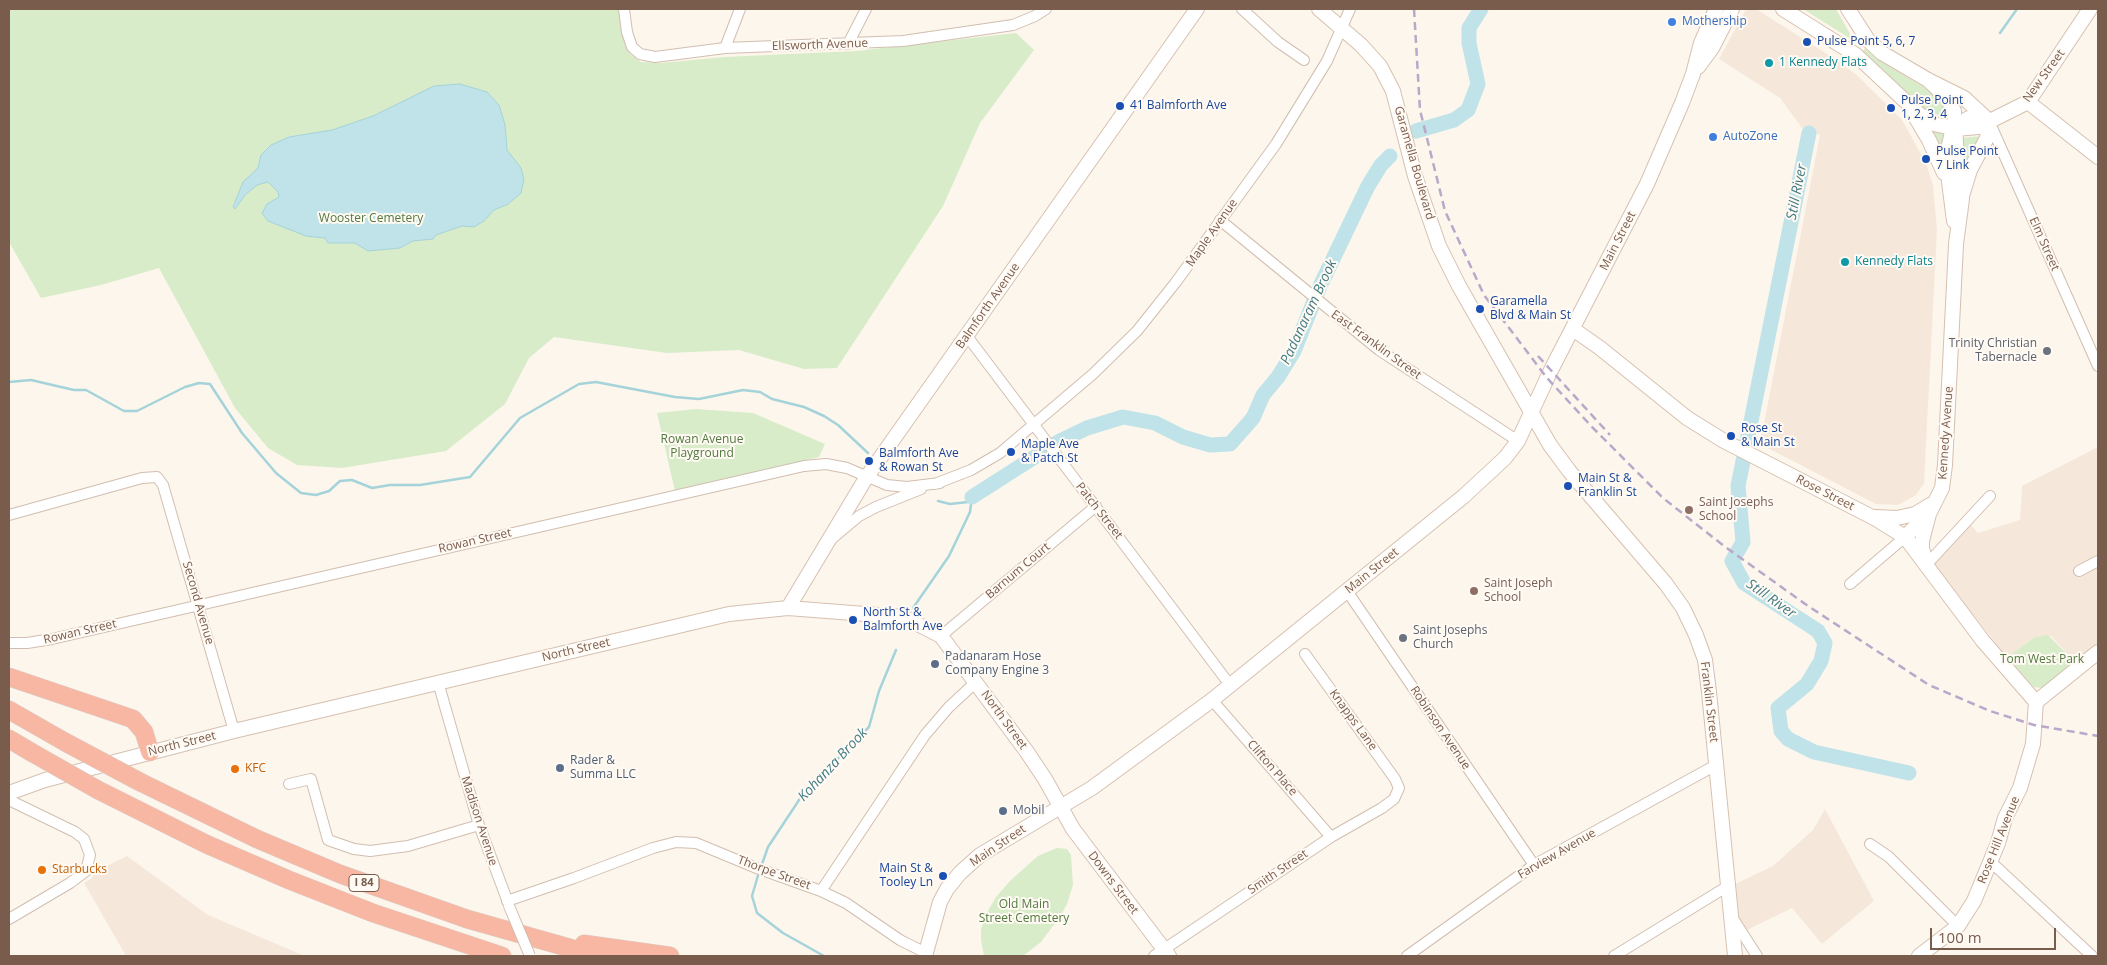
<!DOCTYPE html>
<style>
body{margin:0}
#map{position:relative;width:2107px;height:965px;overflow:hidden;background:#fdf6ec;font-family:"Open Sans",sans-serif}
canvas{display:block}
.frame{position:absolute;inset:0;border:10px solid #7a5c4d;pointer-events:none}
.scale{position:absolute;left:1930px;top:928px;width:126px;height:22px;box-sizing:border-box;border:2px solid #7a5c4d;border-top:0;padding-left:6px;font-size:15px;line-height:18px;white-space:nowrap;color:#7a5c4d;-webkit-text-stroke:4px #fffaf3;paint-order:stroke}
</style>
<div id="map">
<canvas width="2107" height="965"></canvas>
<div class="frame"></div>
<div class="scale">100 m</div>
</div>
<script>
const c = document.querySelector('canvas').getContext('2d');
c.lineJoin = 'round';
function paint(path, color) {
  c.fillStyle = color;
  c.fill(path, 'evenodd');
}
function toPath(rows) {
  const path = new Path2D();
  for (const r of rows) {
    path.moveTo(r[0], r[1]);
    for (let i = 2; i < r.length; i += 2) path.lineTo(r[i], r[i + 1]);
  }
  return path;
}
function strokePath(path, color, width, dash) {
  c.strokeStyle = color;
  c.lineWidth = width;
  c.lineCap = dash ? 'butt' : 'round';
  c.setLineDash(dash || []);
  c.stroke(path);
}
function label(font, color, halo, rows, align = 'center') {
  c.font = font + ' "Open Sans",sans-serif';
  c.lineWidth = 4;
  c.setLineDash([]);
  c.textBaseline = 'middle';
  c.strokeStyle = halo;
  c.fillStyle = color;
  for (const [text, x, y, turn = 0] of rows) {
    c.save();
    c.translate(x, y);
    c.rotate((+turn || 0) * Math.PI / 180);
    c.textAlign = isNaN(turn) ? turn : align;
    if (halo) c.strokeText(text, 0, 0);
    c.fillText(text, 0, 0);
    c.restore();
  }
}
const residential = toPath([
 [1746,9,1756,9,1835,59,1858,76,1902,120,1926,163,1933,185,1937,230,1924,483,1916,495,1898,505,1876,504,1760,444,1820,135,1805,132,1780,98,1719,59],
 [2098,447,2098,643,2076,663,2051,636,2035,637,2007,657,1928,558,1965,518,1978,533,2020,520,2022,486],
 [1825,809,1874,901,1822,944,1792,908,1747,930,1736,917,1733,885,1773,866,1813,830],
 [127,856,208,915,305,956,126,956,84,883,91,879,97,871]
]);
const green = toPath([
 [9,9,620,9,623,34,630,54,641,62,661,63,724,57,856,51,1016,33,1034,50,980,123,943,206,837,368,804,369,739,350,667,353,554,337,529,358,505,404,446,451,342,468,297,465,268,448,235,408,159,268,101,285,41,298,9,242],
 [1803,9,1836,9,1854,41],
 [1865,48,1877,59,1925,88,1947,105,1948,116,1938,119,1920,106,1862,53],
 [1929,129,1946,134,1942,158],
 [1982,136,1963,172,1961,138],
 [696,409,753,413,825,444,819,457,675,491,657,413],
 [2048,635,2076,663,2042,688,2034,687,2007,657,2035,637],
 [1057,848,1067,849,1071,855,1073,885,1067,904,1061,915,1041,942,1023,956,984,956,981,940,981,929,986,914,996,897,1011,880,1038,856]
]);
const water = toPath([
 [460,84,487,92,499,105,505,125,507,150,521,168,524,179,521,193,508,204,494,210,484,221,474,227,462,226,436,235,433,239,413,241,400,248,368,251,355,243,328,243,325,238,306,236,268,221,262,213,267,204,279,197,278,192,268,182,257,185,245,195,235,209,233,207,243,182,258,168,261,155,271,145,289,137,332,130,373,116,434,86,460,84]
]);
const stream = toPath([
 [2000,33,2017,9],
 [9,382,31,380,74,390,86,390,124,411,137,411,185,387,199,383,210,384,242,433,276,473,301,493,316,495,329,491,340,481,352,480,372,488,390,485,420,485,470,477,520,418,579,384,596,382,675,397,699,399,743,390,760,392,772,399,804,407,824,416,838,425,868,453],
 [938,501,950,504,968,502,971,498],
 [913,608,949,556,970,512,972,497],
 [761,867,768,847,803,794,869,727,879,691,896,650],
 [759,872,752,896,757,913,783,933,824,956]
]);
const river = toPath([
 [1416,131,1454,120,1468,110,1478,84,1469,43,1469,28,1481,9],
 [1809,133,1738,486,1743,542,1732,561,1744,583,1818,631,1825,643,1821,661,1807,684,1778,708,1781,731,1788,739,1814,752,1909,773],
 [972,497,1058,442,1087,428,1123,417,1155,423,1183,437,1210,445,1230,444,1253,418,1263,395,1278,377,1294,351,1320,286,1368,186,1381,165,1390,156]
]);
const street = toPath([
 [624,9,627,32,632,47,640,54,655,57,725,48,903,41,1013,25,1035,16,1046,9],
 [1242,9,1278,42,1304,60],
 [848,44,866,9],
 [725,48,740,9],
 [1989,121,2098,366],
 [1220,220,1379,350,1518,441],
 [967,336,1230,685],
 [935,484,971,470,1000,453,1093,374,1137,331,1176,282,1276,144,1327,61,1350,9],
 [9,515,142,478,157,477,163,485,234,731],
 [834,537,859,516,876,507,921,489],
 [1927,564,1990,496],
 [2079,571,2098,561],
 [1850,584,1905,537],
 [1347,591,1534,865],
 [941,636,1096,506],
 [9,643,27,643,52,639,804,466,826,464,847,468,887,485,907,487,940,483],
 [438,682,479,825,509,905],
 [1212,700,1331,837],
 [289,784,311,779,328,840,354,849,370,851,408,846,479,825],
 [9,800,75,832,84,839,90,855,86,871,70,883,9,919],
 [1870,844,1889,857,1958,926],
 [1991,862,2092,956],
 [821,891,925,735,949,707,976,682],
 [507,901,574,878,653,848,676,842,696,843,754,867,821,891,846,903,900,940,926,953],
 [1732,917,1757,956],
 [1154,956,1331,837,1382,808,1394,799,1399,788,1395,779,1305,654],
 [1407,956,1534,865,1716,765],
 [1614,956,1728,886]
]);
const secondary = toPath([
 [1319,9,1361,45,1380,66,1393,91,1415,176,1439,246,1459,286,1550,445,1570,472,1666,584,1683,608,1696,635,1705,660,1709,692,1735,956],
 [1783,9,1856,55,1919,114,1934,124,1956,129,1978,127,2028,102,2090,9],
 [1848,9,1868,40,1882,53,1928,80,1964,98,1989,121],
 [1698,67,1712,48,1732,9],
 [2028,102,2098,157],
 [1913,113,1929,140,1944,173],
 [1962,196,1970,170,1987,138,1989,121],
 [1954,221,1946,158,1951,136,1967,119,1974,116,1987,120],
 [1573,329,1600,348,1687,418,1724,441,1876,519,1905,537,1983,641,2036,702],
 [1875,517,1897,518,1915,514,1930,505],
 [1905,537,1930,512,1942,488,1945,465,1956,244,1962,199,1959,189,1954,111,1947,98,1928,80],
 [1926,561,1922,549,1922,541,1929,514],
 [788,608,866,478,1197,9],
 [2036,702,2098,652],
 [9,793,45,780,234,731,729,614,788,608,904,617,941,636,1027,752,1045,779,1073,829,1169,956],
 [925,956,940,902,947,889,960,873,980,855,1092,788,1212,700,1464,496,1505,458,1518,441,1551,370,1647,184,1682,103,1693,74,1701,43,1716,9],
 [1919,956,1958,926,1974,901,1998,843,2005,818,2020,788,2033,744,2036,702]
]);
const highway = toPath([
 [9,677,133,719,144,732,150,752],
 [9,710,65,742],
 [9,739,31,752],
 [140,782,257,839,340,874,467,919,598,956],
 [98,790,206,844,289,880,373,913,502,956],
 [584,944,670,956]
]);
const rail = toPath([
 [1414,9,1420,110,1445,211,1484,295,1547,378,1593,428,1663,498,1724,546,1808,606,1929,685,1990,711,2034,725,2098,736],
 [1538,356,1610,435]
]);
const streetBridge = toPath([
 [509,906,530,956]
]);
const highwayBridge = toPath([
 [65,742,140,782],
 [31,752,98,790]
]);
const markers = [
 [1672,22,5,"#3f7fe0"],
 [1807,42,5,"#1a4fb4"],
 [1769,63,5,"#0f9aa8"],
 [1120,106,5,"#1a4fb4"],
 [1891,108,5,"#1a4fb4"],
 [1713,137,5,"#3f7fe0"],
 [1926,159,5,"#1a4fb4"],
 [1845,262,5,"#0f9aa8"],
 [1480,309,5,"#1a4fb4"],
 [2047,351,5,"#6b7280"],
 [1731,436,5,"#1a4fb4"],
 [1011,452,5,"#1a4fb4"],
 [869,461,5,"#1a4fb4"],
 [1568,486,5,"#1a4fb4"],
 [1689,510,5,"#8d6e63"],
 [1474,591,5,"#8d6e63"],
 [853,620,5,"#1a4fb4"],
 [1403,638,5,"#6b7280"],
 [935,664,5,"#5c6f8a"],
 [560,768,5,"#5c6f8a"],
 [235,769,5,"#e8710a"],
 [1003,811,5,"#5c6f8a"],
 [42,870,5,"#e8710a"],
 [943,876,5,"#1a4fb4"]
];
const shields = [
 [364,883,30]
];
const shieldNames = [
 ["I 84",364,883]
];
const shopNames = [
 ["Mothership",1682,22],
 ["AutoZone",1723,137]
];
const transitNames = [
 ["Pulse Point 5, 6, 7",1817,42],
 ["Pulse Point",1901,101],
 ["1, 2, 3, 4",1901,115],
 ["41 Balmforth Ave",1130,106],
 ["Pulse Point",1936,152],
 ["7 Link",1936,166],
 ["Garamella",1490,302],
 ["Blvd & Main St",1490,316],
 ["Rose St",1741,429],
 ["& Main St",1741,443],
 ["Maple Ave",1021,445],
 ["& Patch St",1021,459],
 ["Balmforth Ave",879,454],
 ["& Rowan St",879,468],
 ["Main St &",1578,479],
 ["Franklin St",1578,493],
 ["North St &",863,613],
 ["Balmforth Ave",863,627],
 ["Main St &",933,869,"right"],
 ["Tooley Ln",933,883,"right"]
];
const streetNames = [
 ["Ellsworth Avenue",820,45,-2],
 ["New Street",2044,76,-54],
 ["Garamella Boulevard",1414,163,74],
 ["Maple Avenue",1212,233,-55],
 ["Main Street",1618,241,-63],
 ["Elm Street",2044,244,66],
 ["Balmforth Avenue",988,306,-55],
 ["East Franklin Street",1376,345,36],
 ["Kennedy Avenue",1946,433,-86],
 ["Rose Street",1825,493,27],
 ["Patch Street",1099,511,52],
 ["Rowan Street",475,541,-13],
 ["Barnum Court",1018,571,-40],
 ["Main Street",1372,571,-39],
 ["Second Avenue",198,603,74],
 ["Rowan Street",80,632,-13],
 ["North Street",576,650,-13],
 ["Franklin Street",1709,702,83],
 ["North Street",1004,720,54],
 ["Knapps Lane",1353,720,54],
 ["Robinson Avenue",1440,728,56],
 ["North Street",182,744,-14],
 ["Clifton Place",1272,768,49],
 ["Madison Avenue",479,821,72],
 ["Rose Hill Avenue",1999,840,-68],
 ["Main Street",998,846,-34],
 ["Farview Avenue",1557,854,-30],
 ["Smith Street",1278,872,-34],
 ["Thorpe Street",774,873,20],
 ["Downs Street",1113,883,53]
];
const cultureNames = [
 ["1 Kennedy Flats",1779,63],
 ["Kennedy Flats",1855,262]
];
const parkNames = [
 ["Wooster Cemetery",371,219],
 ["Rowan Avenue",702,440],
 ["Playground",702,454],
 ["Tom West Park",2042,660],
 ["Old Main",1024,905],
 ["Street Cemetery",1024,919]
];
const worshipNames = [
 ["Trinity Christian",2037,344],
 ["Tabernacle",2037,358],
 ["Saint Josephs",1413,631,"left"],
 ["Church",1413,645,"left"]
];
const educationNames = [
 ["Saint Josephs",1699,503],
 ["School",1699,517],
 ["Saint Joseph",1484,584],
 ["School",1484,598]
];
const serviceNames = [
 ["Padanaram Hose",945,657],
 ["Company Engine 3",945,671],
 ["Rader &",570,761],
 ["Summa LLC",570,775],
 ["Mobil",1013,811]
];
const foodNames = [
 ["KFC",245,769],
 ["Starbucks",52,870]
];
const waterNames = [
 ["Still River",1797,192,-79],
 ["Padanaram Brook",1309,312,-65],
 ["Still River",1771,599,35],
 ["Kohanza Brook",833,765,-47]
];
paint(residential, '#f5e8da');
paint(green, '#d8ecc9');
paint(water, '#bfe3e8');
strokePath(water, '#a5d3da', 1);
strokePath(stream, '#a5d3da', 2.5);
strokePath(river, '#bfe3e8', 15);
strokePath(street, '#d1beb0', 12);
strokePath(secondary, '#d6c0b0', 16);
strokePath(highway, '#dad1cd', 19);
strokePath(street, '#fff', 10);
strokePath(secondary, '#fff', 14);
strokePath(highway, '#f7b7a3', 18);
strokePath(rail, '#b9a8c9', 2.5, [8, 5]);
strokePath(streetBridge, '#d1beb0', 12, []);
strokePath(highwayBridge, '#dad1cd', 19, []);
strokePath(streetBridge, '#fff', 10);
strokePath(highwayBridge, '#f7b7a3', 18);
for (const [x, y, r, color] of markers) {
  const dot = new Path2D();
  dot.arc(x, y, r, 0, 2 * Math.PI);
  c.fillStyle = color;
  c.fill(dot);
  strokePath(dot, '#fffaf3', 2);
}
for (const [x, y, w] of shields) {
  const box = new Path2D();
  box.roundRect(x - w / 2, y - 8.5, w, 17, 4);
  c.fillStyle = '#fffaf3';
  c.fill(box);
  strokePath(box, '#7a5c4d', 1);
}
label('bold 11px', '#7a5c4d', null, shieldNames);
label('12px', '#366cbe', '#fffaf3', shopNames, 'left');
label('12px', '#164399', '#fffaf3', transitNames, 'left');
label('12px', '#7a5c4d', '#fffaf3', streetNames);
label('12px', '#0d838f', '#fffaf3', cultureNames, 'left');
label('12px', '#537a41', '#fffaf3', parkNames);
label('12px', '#5b616d', '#fffaf3', worshipNames, 'right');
label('12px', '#785e54', '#fffaf3', educationNames, 'left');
label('12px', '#4e5e75', '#fffaf3', serviceNames, 'left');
label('12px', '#c56008', '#fffaf3', foodNames, 'left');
label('italic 14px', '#437c86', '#fffaf3', waterNames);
</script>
